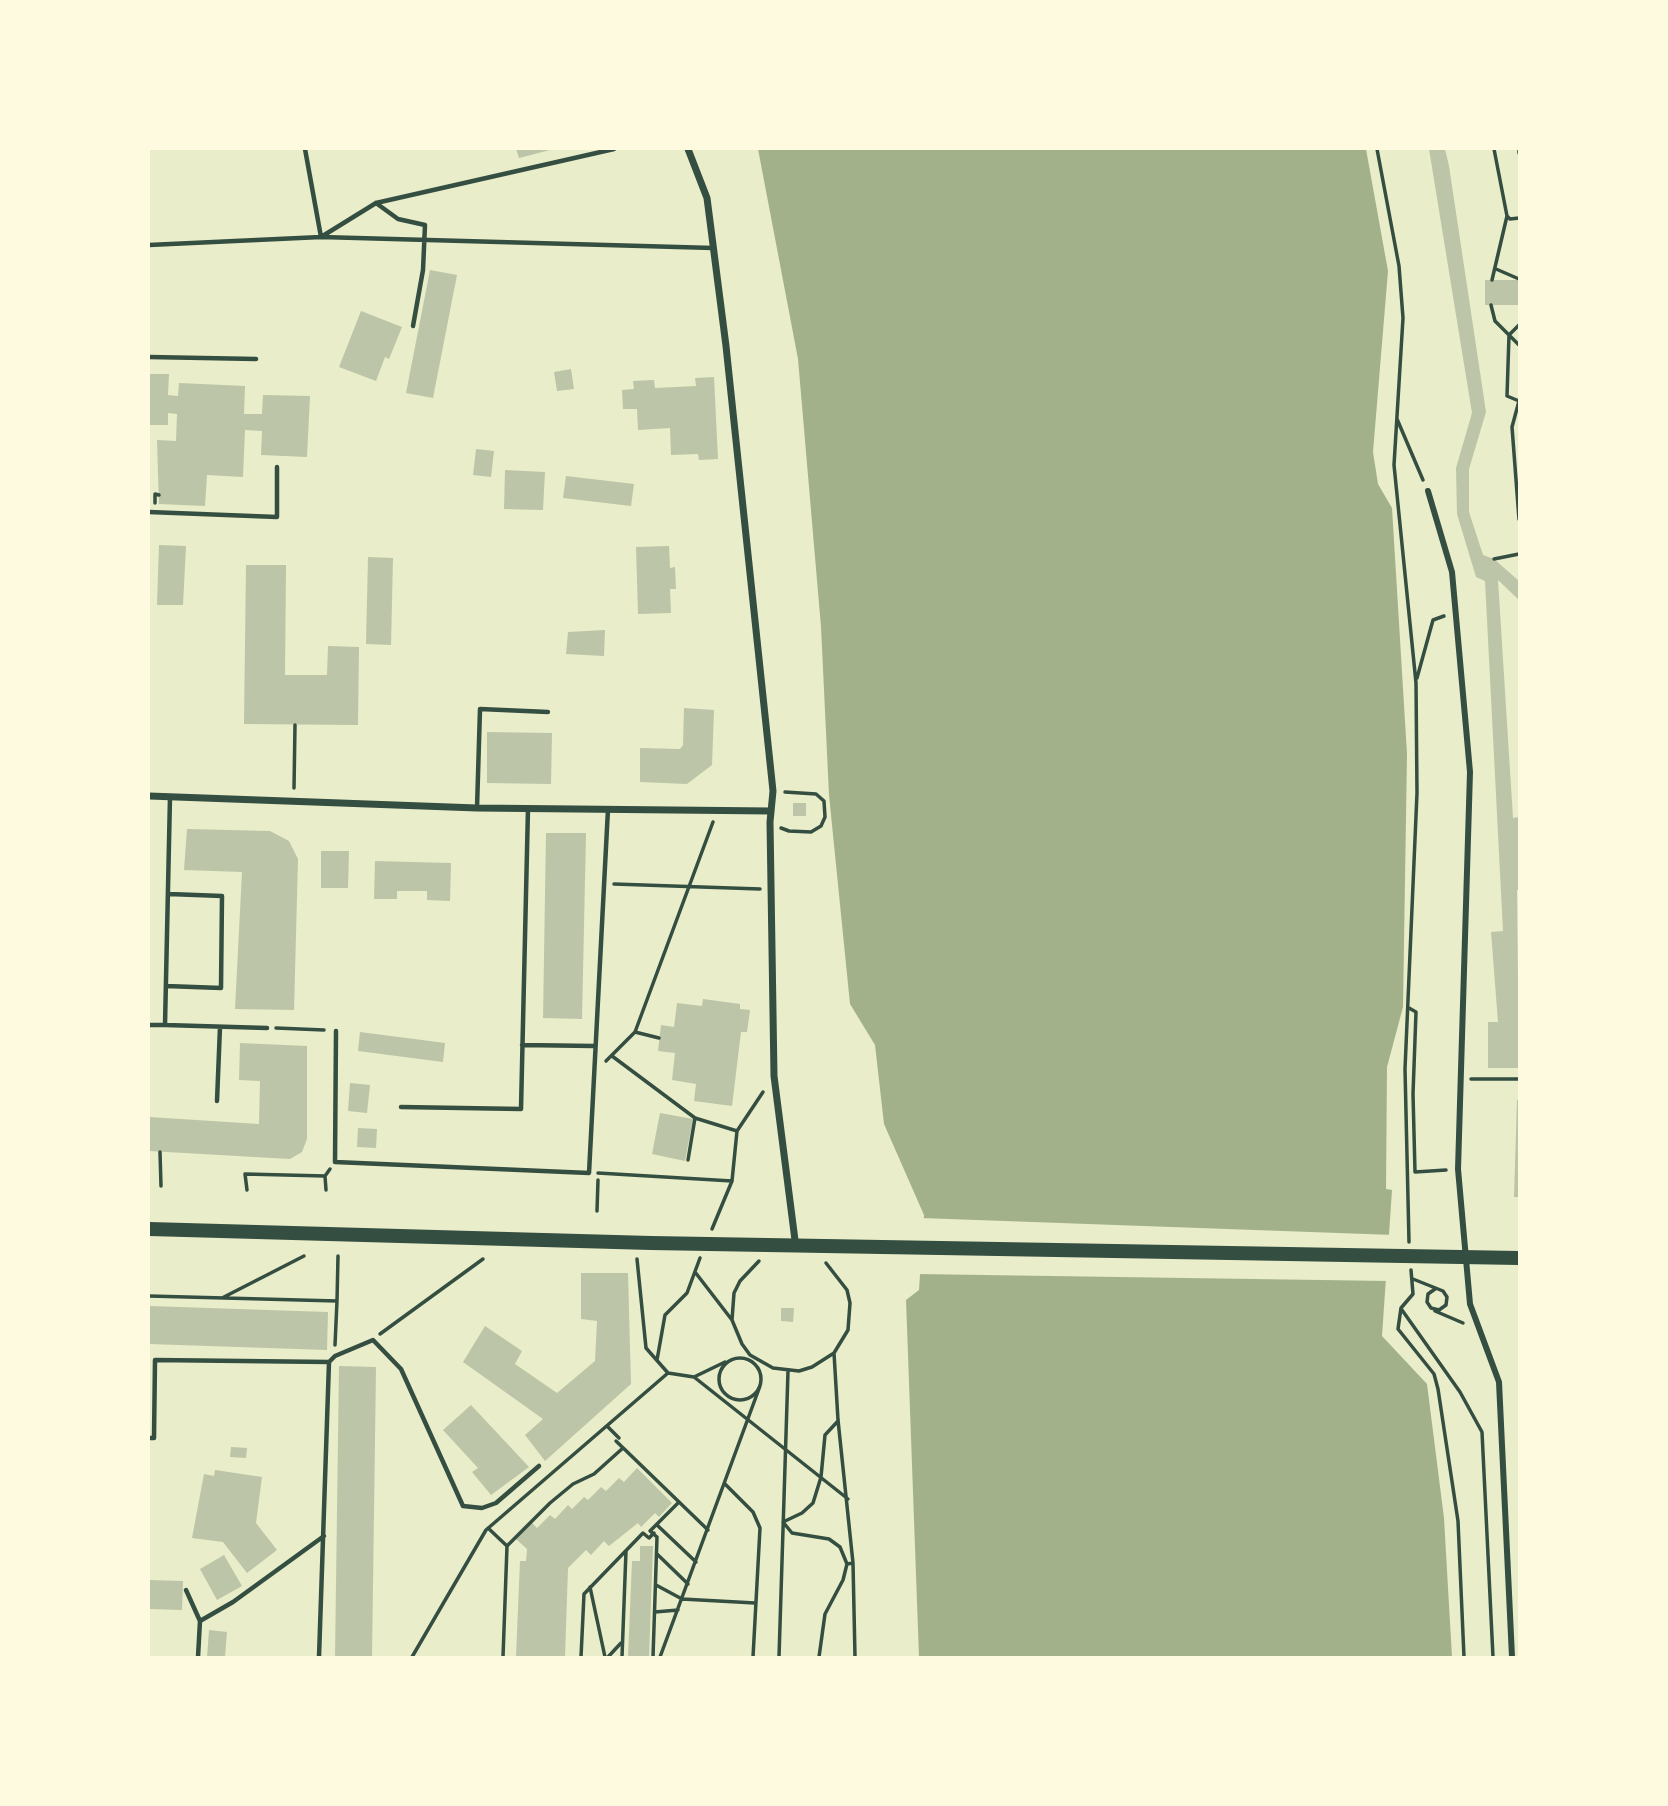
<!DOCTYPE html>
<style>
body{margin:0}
#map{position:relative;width:1668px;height:1806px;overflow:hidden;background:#e9edc9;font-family:"Crimson Pro",serif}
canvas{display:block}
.frame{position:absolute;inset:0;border:150px solid #fefae0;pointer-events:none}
</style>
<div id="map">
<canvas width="1668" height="1806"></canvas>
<div class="frame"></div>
</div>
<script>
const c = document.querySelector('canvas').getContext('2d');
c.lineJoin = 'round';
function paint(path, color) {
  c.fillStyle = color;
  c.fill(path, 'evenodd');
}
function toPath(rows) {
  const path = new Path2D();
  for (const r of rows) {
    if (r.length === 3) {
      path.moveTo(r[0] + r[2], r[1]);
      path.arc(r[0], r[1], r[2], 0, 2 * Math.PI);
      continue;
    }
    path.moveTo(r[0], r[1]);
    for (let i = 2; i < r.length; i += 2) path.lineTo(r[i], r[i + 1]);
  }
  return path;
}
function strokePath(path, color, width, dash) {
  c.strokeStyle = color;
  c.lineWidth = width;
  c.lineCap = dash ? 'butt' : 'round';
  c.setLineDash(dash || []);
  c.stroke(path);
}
const water = toPath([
 [758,149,1366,149,1388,271,1373,452,1378,484,1392,508,1407,754,1403,1007,1387,1067,1386,1189,1392,1190,1382,1336,1427,1384,1444,1518,1452,1657,919,1657,906,1300,919,1290,924,1215,884,1124,875,1045,850,1004,829,795,821,627,798,359]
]);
const pier = toPath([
 [921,1218,1394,1235,1388,1281,917,1274]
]);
const building = toPath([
 [516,149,550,149,550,150,519,158],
 [1429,149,1445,149,1449,166,1486,412,1469,469,1469,512,1483,555,1494,559,1519,581,1519,600,1498,580,1513,818,1519,817,1519,890,1517,890,1519,1068,1488,1068,1488,1022,1498,1022,1491,932,1503,931,1485,581,1476,577,1457,514,1456,468,1472,413],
 [430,270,457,275,433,398,406,393],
 [1485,280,1519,280,1519,305,1485,305],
 [361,311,402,327,389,359,385,357,376,381,339,367],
 [571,369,574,389,557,391,554,372],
 [149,374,169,374,168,395,178,396,179,383,245,386,244,414,262,414,263,395,310,396,307,457,261,455,262,431,245,430,243,477,207,475,205,506,159,504,157,440,176,441,177,414,168,413,168,425,149,425],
 [714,377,718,459,699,460,698,454,671,455,670,428,638,430,637,409,623,409,622,390,634,389,633,381,654,380,655,388,696,386,695,378],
 [476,449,494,451,491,477,473,475],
 [505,470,545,472,543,510,504,509],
 [566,476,634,484,631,506,563,498],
 [159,545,186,546,183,605,157,605],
 [669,546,670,568,675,567,676,589,670,589,671,613,638,614,636,547],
 [368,557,393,558,391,645,366,644],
 [246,565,286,565,285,675,327,675,328,646,359,647,358,725,244,724],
 [605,630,604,656,566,654,568,632],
 [684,708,714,710,712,765,687,784,640,782,640,748,680,749,683,745],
 [487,732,552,733,551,784,487,783],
 [793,803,806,803,806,816,793,816],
 [187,829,270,831,289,841,298,859,294,1010,235,1009,242,872,184,870],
 [546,833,586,833,582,1019,543,1018],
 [321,851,349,851,348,888,321,888],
 [375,861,451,863,450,901,427,900,427,891,397,891,397,899,374,899],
 [703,999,740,1004,740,1009,750,1010,747,1032,741,1032,732,1106,694,1101,696,1084,672,1080,675,1053,658,1051,661,1025,674,1027,677,1003,702,1006],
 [360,1032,445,1043,443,1062,358,1051],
 [240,1043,307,1046,307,1139,302,1152,290,1159,149,1151,149,1117,259,1124,260,1081,239,1080],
 [350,1083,370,1085,367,1113,348,1111],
 [1517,1100,1519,1100,1519,1197,1514,1197],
 [660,1113,693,1119,685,1161,652,1154],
 [358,1128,377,1129,376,1148,357,1147],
 [581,1273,628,1273,631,1384,545,1461,525,1435,543,1419,463,1362,485,1326,522,1351,515,1364,557,1393,595,1361,597,1321,581,1319],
 [149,1306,328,1312,327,1350,149,1344],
 [781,1308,794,1308,793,1322,781,1321],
 [339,1366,376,1367,372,1657,335,1657],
 [471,1405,529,1467,491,1495,472,1472,478,1468,443,1430],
 [231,1447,247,1448,246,1458,230,1457],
 [637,1468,672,1503,659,1517,655,1513,641,1527,638,1523,609,1546,604,1541,591,1555,586,1550,568,1568,565,1657,516,1657,520,1561,526,1561,527,1549,516,1539,532,1523,537,1528,550,1515,555,1519,568,1505,572,1509,584,1497,588,1500,601,1487,606,1491,619,1478,624,1482],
 [215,1470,262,1477,256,1523,277,1550,247,1573,223,1542,192,1538,204,1474,214,1476],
 [640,1546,653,1546,649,1657,628,1657,632,1561,640,1561],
 [224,1555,242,1586,217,1600,200,1569],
 [149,1580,183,1581,182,1610,149,1609],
 [209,1630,227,1632,225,1657,207,1657]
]);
const path = toPath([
 [1377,149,1399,266,1403,318,1394,465,1416,683,1417,793,1405,1069,1409,1242],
 [1519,149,1519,153],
 [1507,216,1510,219,1519,218],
 [1496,269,1519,279],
 [1492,280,1507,216,1494,149],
 [1491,305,1495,321,1519,345],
 [1519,325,1509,335,1507,396,1519,401,1512,427,1519,519],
 [1397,419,1423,480],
 [155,503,155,494,159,495],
 [1494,559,1519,554],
 [1417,678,1433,620,1444,616],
 [294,788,295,725],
 [781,828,789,831,811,832,821,826,825,817,824,801,816,794,785,792],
 [614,884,760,889],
 [1409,1008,1416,1012,1413,1094,1415,1172,1446,1170],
 [276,1028,324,1030],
 [635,1032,659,1038],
 [612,1056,695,1118,688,1160],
 [606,1061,635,1032,713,822],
 [1471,1079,1518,1079],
 [695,1118,737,1131,732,1181,712,1229],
 [737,1131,763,1092],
 [160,1152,161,1186],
 [598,1173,732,1181],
 [247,1190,245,1174,325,1176],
 [326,1190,325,1176,330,1169],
 [597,1211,598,1180],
 [1411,1270,1413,1294,1401,1308,1398,1329,1434,1374,1438,1389,1458,1521,1464,1657],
 [695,1272,732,1320,742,1344,750,1355,773,1368,799,1371,812,1367,834,1353,848,1330,850,1303,847,1290,826,1263],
 [1413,1279,1443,1291,1447,1297,1446,1305,1439,1310,1431,1308,1427,1302,1428,1294,1435,1289],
 [149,1296,337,1301,335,1345],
 [222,1298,304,1256],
 [337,1301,338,1256],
 [1402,1310,1460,1392,1482,1432],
 [1435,1311,1463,1323],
 [732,1320,734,1293,740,1281,759,1261],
 [380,1334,483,1259],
 [834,1353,838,1420,853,1563,855,1657],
 [740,1379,21],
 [657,1360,665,1315,687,1293,700,1258],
 [668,1373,694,1377,725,1362],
 [694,1377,848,1499],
 [838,1421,825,1435,821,1477,813,1503,802,1513,783,1522,792,1533,829,1539,840,1547,847,1564],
 [607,1426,619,1438],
 [1482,1432,1493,1657],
 [616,1441,708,1530],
 [725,1484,753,1512,760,1528,753,1657],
 [657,1525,696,1562],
 [488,1528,507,1546],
 [657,1554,688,1584],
 [656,1585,682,1599,755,1603],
 [590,1587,605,1657],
 [655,1612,678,1610],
 [412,1657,486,1530,668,1373,646,1348,637,1259],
 [503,1657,507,1546,550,1503,573,1484,594,1474,623,1448],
 [581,1657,584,1594,643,1533,649,1538,654,1533],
 [608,1657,621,1643],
 [622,1657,626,1551],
 [653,1657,657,1537,650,1531,679,1502],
 [660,1657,760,1386],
 [779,1657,788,1371],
 [819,1657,825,1614,843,1580,847,1564,853,1563]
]);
const service = toPath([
 [305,149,321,237,713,248],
 [376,203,398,219,425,225,423,270,413,326],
 [149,245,321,237,376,203,614,149],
 [149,357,256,359],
 [149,512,277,517,277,467],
 [477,808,480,709,548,712],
 [166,986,221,988,222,896,169,894],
 [149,1025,165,1025,170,797],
 [165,1025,267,1028],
 [336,1031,335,1162,589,1173,608,809],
 [522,1045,594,1046],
 [217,1101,220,1027],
 [401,1107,521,1109,528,808],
 [329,1362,335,1356,373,1340,401,1369,463,1506,482,1508,496,1503,539,1466],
 [149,1438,154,1438,155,1360,329,1362,319,1657],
 [186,1590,200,1621],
 [198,1657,200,1621,233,1602,324,1536]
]);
const pedestrian = toPath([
 [1428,491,1452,572,1470,772,1458,1169,1470,1304,1499,1382,1512,1657]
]);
const minor = toPath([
 [688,149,707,198,726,346,773,791,770,822,774,1076,796,1248],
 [149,796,477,808,771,811]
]);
const primary = toPath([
 [149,1229,651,1243,1519,1258]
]);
paint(water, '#a3b18a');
paint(pier, '#e9edc9');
paint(building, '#bcc5a7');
strokePath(path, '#344e41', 3.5);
strokePath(service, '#344e41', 4.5);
strokePath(pedestrian, '#344e41', 6);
strokePath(minor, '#344e41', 7);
strokePath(primary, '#344e41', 14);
</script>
